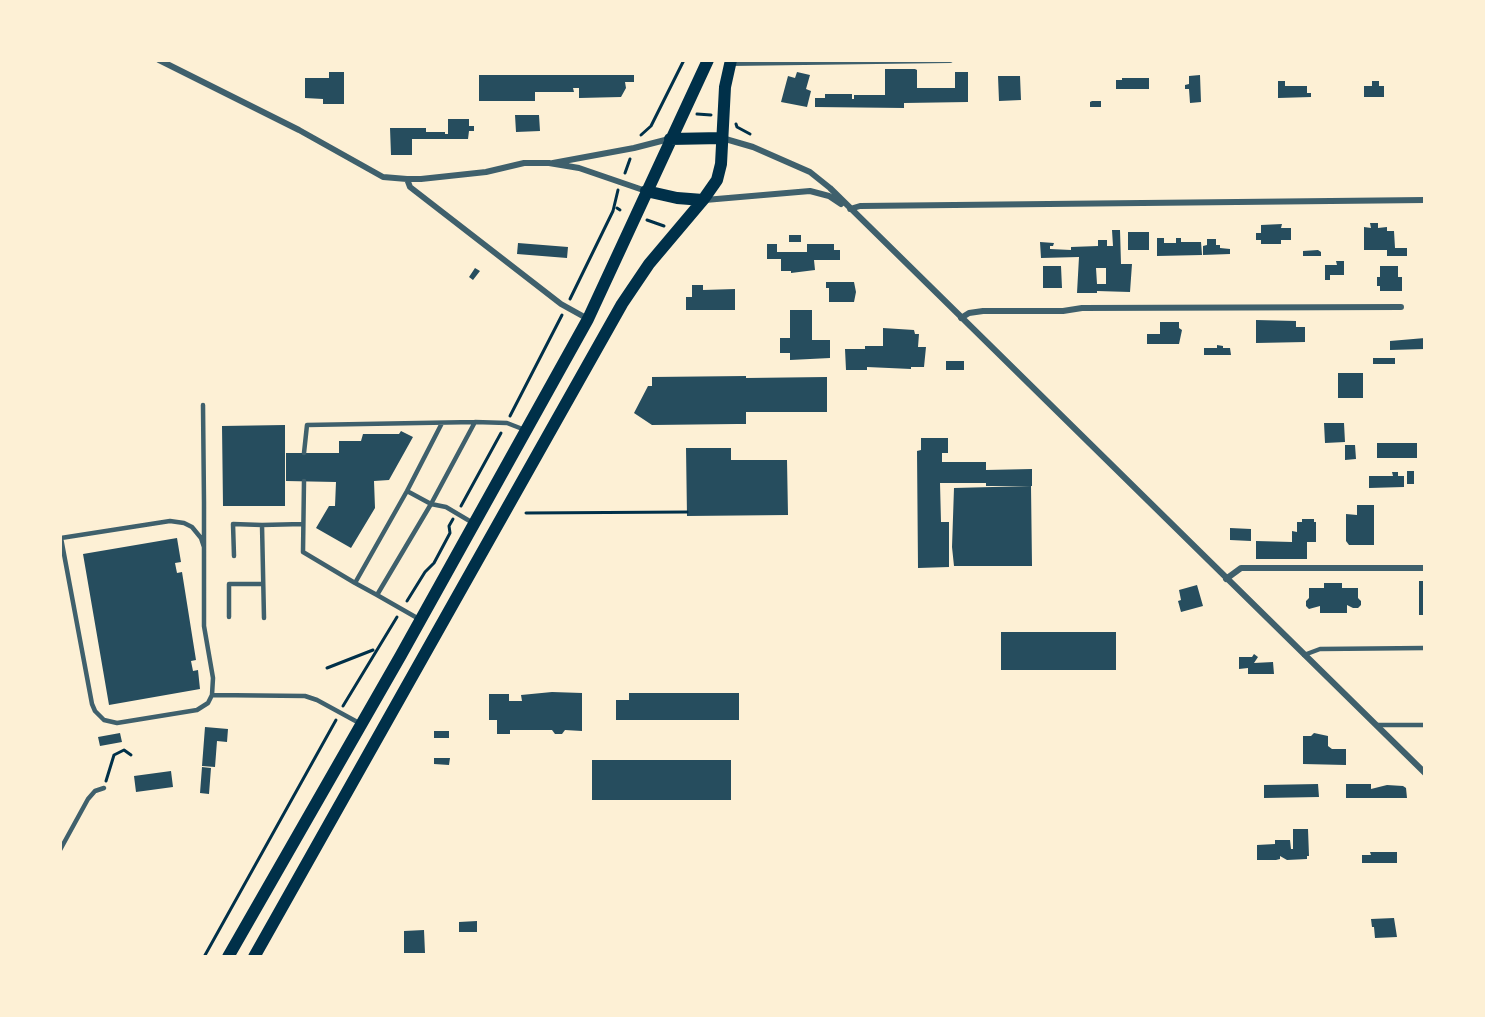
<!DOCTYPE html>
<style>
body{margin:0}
#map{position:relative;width:1485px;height:1017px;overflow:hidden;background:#fdf0d5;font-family:Georgia,serif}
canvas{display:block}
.frame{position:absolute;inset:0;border:62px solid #fdf0d5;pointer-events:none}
</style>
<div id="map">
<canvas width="1485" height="1017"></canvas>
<div class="frame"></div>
</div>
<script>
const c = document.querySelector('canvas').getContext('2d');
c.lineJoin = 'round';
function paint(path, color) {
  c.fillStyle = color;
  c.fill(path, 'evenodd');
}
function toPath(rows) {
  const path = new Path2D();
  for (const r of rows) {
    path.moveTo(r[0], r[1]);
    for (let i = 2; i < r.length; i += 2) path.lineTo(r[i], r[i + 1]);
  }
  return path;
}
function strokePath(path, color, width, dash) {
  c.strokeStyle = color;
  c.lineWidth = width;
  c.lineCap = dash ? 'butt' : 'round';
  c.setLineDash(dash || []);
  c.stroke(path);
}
const building = toPath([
 [885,69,915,69,917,70,917,88,955,88,955,72,968,72,968,102,904,103,904,108,815,107,815,98,825,98,825,94,852,94,852,99,854,99,854,95,885,95],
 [329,72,344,72,344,104,323,104,323,99,305,98,305,78,329,78],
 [797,72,810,75,806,89,811,91,807,107,781,102,788,76,795,78],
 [479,75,634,75,634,82,625,82,626,88,621,97,579,98,579,88,573,88,574,92,535,92,535,101,479,101],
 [1200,75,1201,102,1190,103,1189,89,1185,89,1185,85,1189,84,1189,76],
 [998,76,1020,76,1021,100,999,101],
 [1122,78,1149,78,1149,89,1116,89,1116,80,1122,80],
 [1278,81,1285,81,1285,86,1307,86,1307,93,1311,93,1311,97,1278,98],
 [1372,81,1379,81,1379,86,1384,86,1384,97,1364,97,1364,86,1372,86],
 [1092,101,1101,101,1101,107,1090,107,1090,102],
 [515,115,539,115,540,131,516,132],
 [448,119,469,119,469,126,474,126,474,131,469,131,468,139,412,139,412,155,391,155,390,128,426,128,426,132,445,132,445,134,448,134],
 [1370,223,1378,223,1378,228,1387,227,1387,231,1394,231,1395,248,1407,248,1407,256,1387,256,1387,250,1364,250,1364,227,1371,228],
 [1282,224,1281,228,1291,228,1291,240,1281,240,1281,244,1261,244,1261,240,1256,240,1256,233,1261,233,1261,225],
 [1112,230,1120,230,1121,264,1132,264,1130,292,1097,291,1097,293,1077,293,1079,257,1041,258,1040,242,1054,243,1053,246,1050,246,1050,249,1071,250,1071,247,1098,246,1098,240,1107,240,1107,246,1113,246],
 [1096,268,1106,268,1106,284,1097,284],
 [1128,232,1149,232,1149,250,1128,250],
 [789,235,801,235,801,242,789,242],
 [1157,238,1164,238,1164,243,1176,243,1176,238,1181,238,1181,242,1201,242,1202,255,1157,256],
 [1207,239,1216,239,1216,245,1220,245,1220,248,1230,249,1230,254,1203,255,1203,246,1207,245],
 [518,243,568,247,567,258,517,254],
 [767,244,777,244,777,252,807,252,807,244,834,244,834,250,840,250,840,260,814,260,815,270,791,273,791,271,781,271,781,259,767,259],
 [1318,250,1321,252,1321,256,1303,256,1303,251],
 [1336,261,1344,261,1344,275,1330,275,1330,280,1325,280,1325,265,1337,265],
 [1043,266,1061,266,1062,288,1043,288],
 [1380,266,1398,266,1398,277,1402,277,1402,291,1380,291,1380,286,1377,286,1377,277,1380,277],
 [475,268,480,271,473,280,469,277],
 [826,282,854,282,856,292,854,302,829,302,829,288,826,288],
 [692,285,703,285,703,290,735,289,735,310,686,310,686,297,692,297],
 [790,310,812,310,812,340,830,340,830,358,790,360,790,353,780,353,780,338,790,338],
 [1256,320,1296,321,1296,327,1305,327,1305,342,1256,343],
 [1160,322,1179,322,1179,328,1182,330,1179,344,1147,344,1147,334,1160,334],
 [883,328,914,330,915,334,919,334,918,347,926,347,924,367,911,367,911,369,867,367,867,370,846,370,845,349,865,349,865,346,883,346],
 [1425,338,1425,349,1390,350,1390,341],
 [1217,345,1223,346,1223,348,1230,348,1231,355,1204,355,1204,348,1217,348],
 [1373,358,1395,358,1395,364,1373,364],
 [946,361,964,361,964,370,946,370],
 [1338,373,1363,373,1363,398,1338,398],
 [746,376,746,378,827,377,827,412,746,412,746,424,737,424,652,425,634,413,648,386,652,386,652,377],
 [1324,423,1344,423,1345,442,1325,443],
 [285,425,285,506,223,506,222,426],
 [401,431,413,437,389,480,374,481,375,508,351,548,316,528,329,506,335,506,336,482,286,481,286,453,339,453,339,441,361,441,363,434,399,434],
 [921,438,948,438,948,453,942,453,942,462,986,462,986,470,1032,469,1032,486,986,486,986,483,940,483,941,522,949,522,949,567,918,568,917,451,921,450],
 [1377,443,1417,443,1417,458,1377,458],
 [1345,445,1355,445,1356,459,1345,460],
 [686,448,731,448,731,460,787,460,788,515,687,516],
 [1407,471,1414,471,1414,484,1407,484],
 [1392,472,1398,472,1398,476,1404,476,1404,487,1369,488,1369,476,1393,476],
 [1031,486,1032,566,954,566,952,547,954,488],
 [1357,505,1374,505,1374,545,1349,545,1346,541,1346,514,1357,515],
 [1302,519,1314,519,1314,522,1316,522,1316,542,1307,542,1307,559,1256,559,1256,541,1292,542,1292,531,1297,532,1297,522,1302,522],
 [1230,528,1251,529,1251,541,1230,540],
 [177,538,181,562,175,563,177,573,182,572,196,660,191,661,193,671,198,670,200,689,109,705,83,554],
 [1419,581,1425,581,1425,615,1419,615],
 [1324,583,1342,583,1342,588,1358,588,1358,598,1361,601,1361,605,1358,608,1353,608,1347,605,1347,613,1320,613,1320,606,1309,609,1306,606,1306,601,1309,598,1309,588,1324,588],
 [1197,585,1203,606,1181,612,1178,601,1181,600,1179,590],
 [1001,632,1116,632,1116,670,1001,670],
 [1254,654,1258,657,1254,663,1273,662,1274,674,1248,674,1248,668,1239,669,1239,657,1252,657],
 [552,692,582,693,582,731,565,730,562,734,555,734,552,730,510,730,510,734,497,734,497,720,489,720,489,694,509,694,509,701,522,701,521,695],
 [629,693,739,693,739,720,616,720,616,700,629,700],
 [205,727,228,729,227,742,217,741,215,767,202,766],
 [434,731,449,731,449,738,434,738],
 [120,733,122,742,100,746,98,737],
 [1314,733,1328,736,1328,746,1332,749,1346,749,1346,765,1303,764,1303,736,1311,736],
 [434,758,450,758,449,765,434,764],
 [592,760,731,760,731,800,592,800],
 [202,767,211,768,209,794,200,793],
 [171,771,173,787,136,792,134,776],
 [1318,784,1319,797,1264,798,1264,785],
 [1346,784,1371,784,1371,789,1387,785,1403,786,1406,788,1407,798,1346,798],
 [1293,829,1308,829,1309,856,1307,856,1307,859,1287,860,1280,856,1280,859,1276,860,1257,860,1257,845,1275,844,1275,840,1290,840,1291,849,1293,849],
 [1370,852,1397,852,1397,863,1362,863,1362,855,1371,855],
 [1394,918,1397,937,1375,938,1374,927,1372,927,1371,919],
 [477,921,477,932,459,932,459,922],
 [424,930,425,953,404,953,404,931]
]);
const path = toPath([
 [697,114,711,115],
 [736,124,737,127,750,134],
 [641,135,651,126,684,60],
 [625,173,630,159],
 [617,208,620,210],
 [647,220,664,226],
 [570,299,613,211,618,190],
 [510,416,562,315],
 [461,506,501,433],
 [526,513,687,512],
 [407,601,425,572,434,563,450,533,449,526,453,519],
 [327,668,373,650],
 [343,706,397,617],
 [106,781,114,755,124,750,131,755],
 [204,957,336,720]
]);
const service = toPath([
 [203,405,204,503,204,626,213,678,212,695,208,703,197,710,117,723,104,720,95,711,92,704,61,538,170,521,184,523,192,527,201,538,204,547],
 [475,422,507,423,525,430],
 [304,453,307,425,475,422,431,504,407,491],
 [304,481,303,552,355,583,407,491,442,423],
 [234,556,233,524,262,525],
 [355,583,377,595],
 [229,617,229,584,263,584],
 [264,618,262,525,303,524],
 [419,619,377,595,431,504,446,507,473,523],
 [1304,655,1320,649,1425,648],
 [212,695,305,696,317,700,361,724],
 [1377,725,1425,725],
 [60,850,88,799,95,791,104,788]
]);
const minor = toPath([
 [159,60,299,130,383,177,407,179,421,179,486,172,524,163,549,163,579,168,646,191],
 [731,63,950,60],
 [722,138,753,147,810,172,830,188,1425,773],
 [553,163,634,148,669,139],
 [407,179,410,187,561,304,588,319],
 [705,200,810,191,829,196,841,204],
 [850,209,860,206,1425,200],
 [961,318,969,313,983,311,1063,311,1082,308,1401,307],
 [1226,579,1241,568,1425,568]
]);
const secondary = toPath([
 [670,139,722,138],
 [646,191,677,198,703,200],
 [228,957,401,655,588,319,708,60],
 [254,957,622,304,649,264,703,200,717,180,721,164,725,87,731,60]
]);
paint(building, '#264d5e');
strokePath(path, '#003049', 3);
strokePath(service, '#3f606c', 4.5);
strokePath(minor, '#3f606c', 6);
strokePath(secondary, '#003049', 12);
</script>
